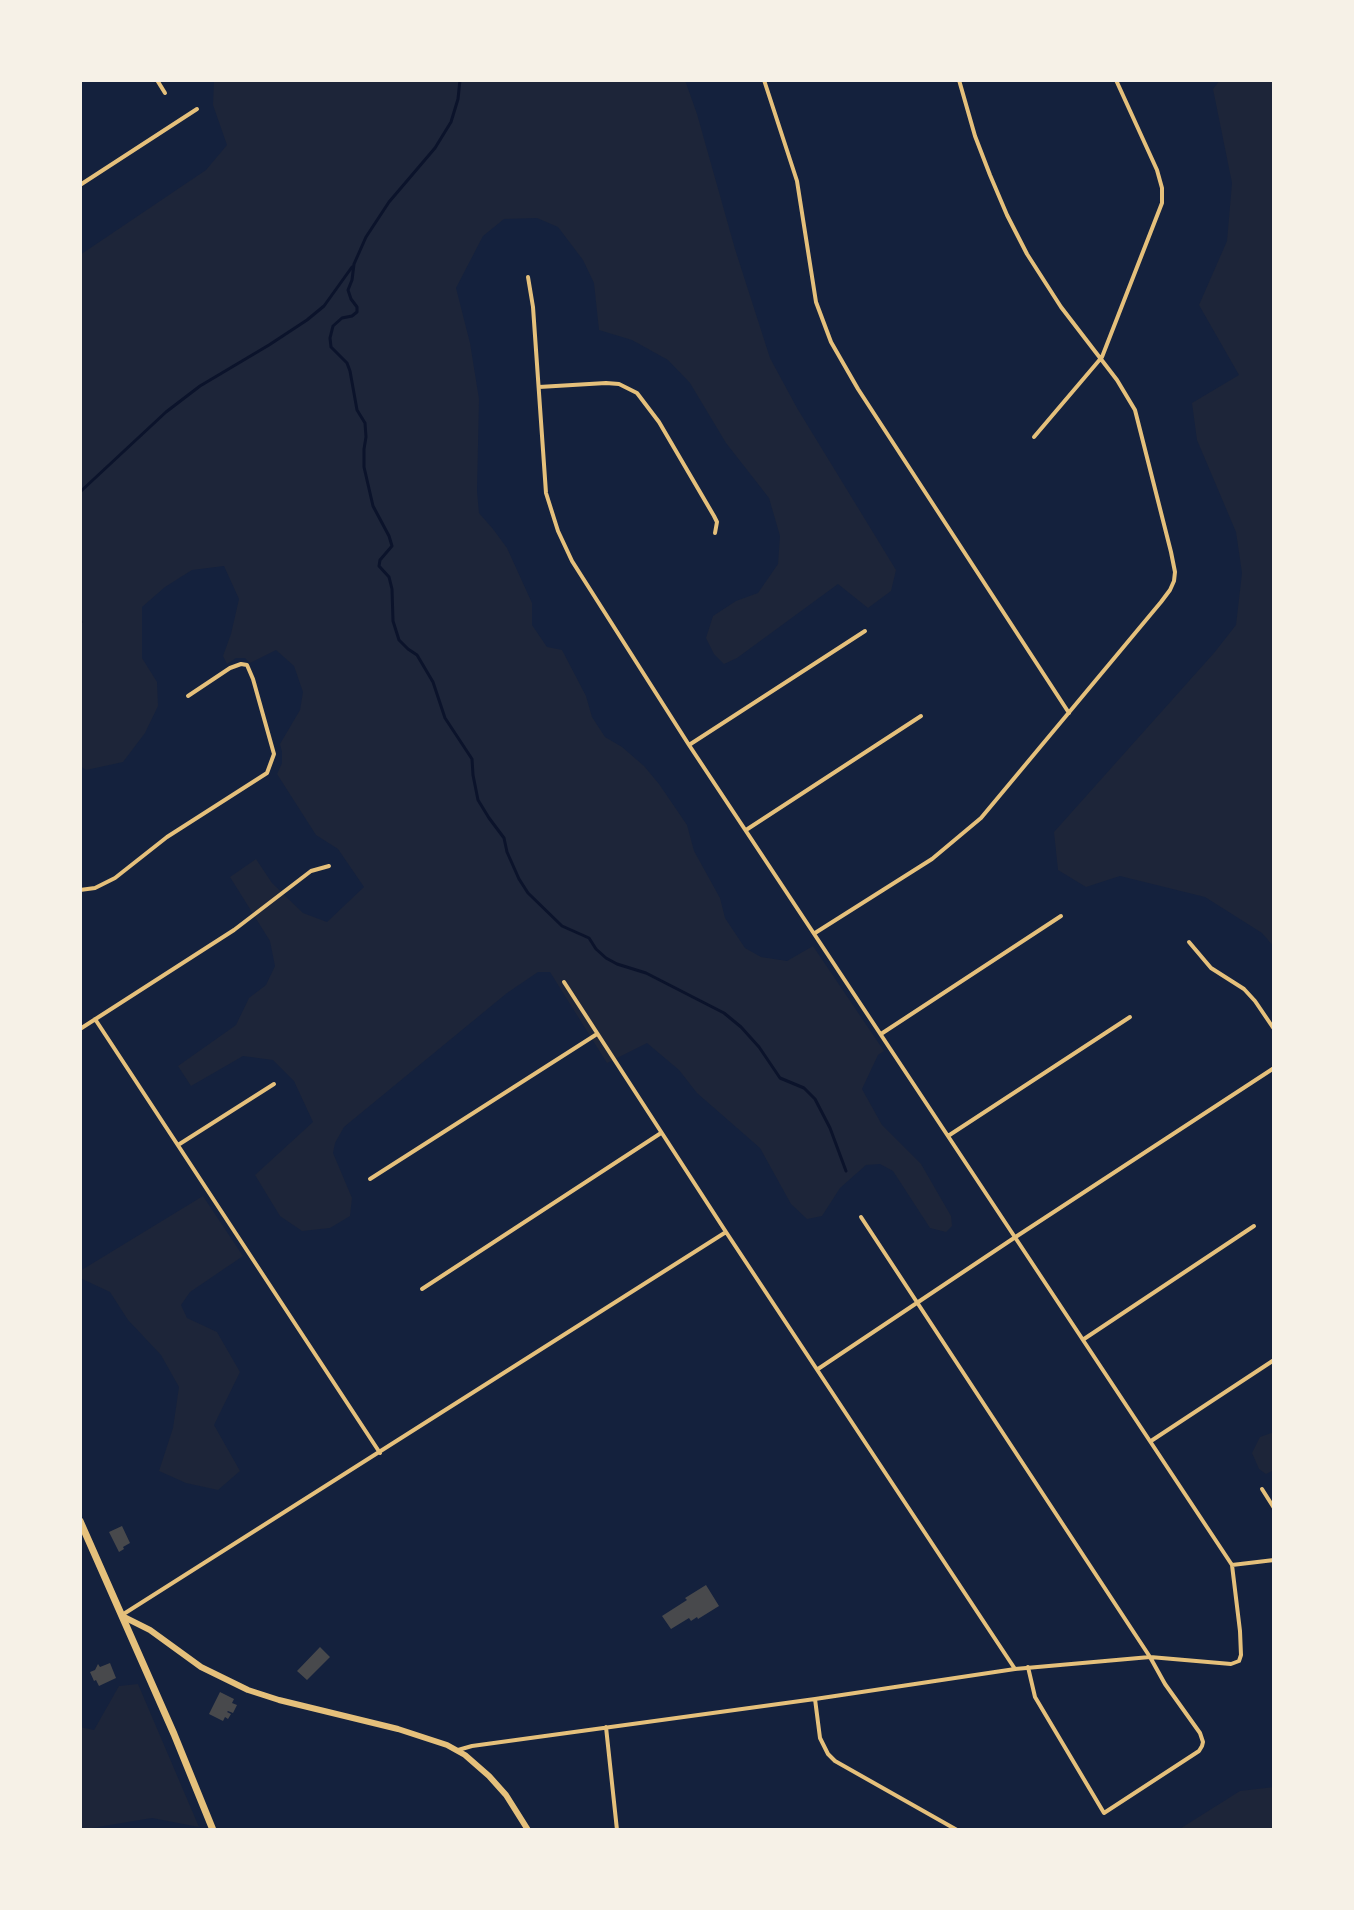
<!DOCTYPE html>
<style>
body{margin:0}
#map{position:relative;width:1354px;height:1910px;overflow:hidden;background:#14213d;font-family:Overpass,sans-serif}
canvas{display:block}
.frame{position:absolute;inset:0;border:82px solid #f6f1e7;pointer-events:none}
</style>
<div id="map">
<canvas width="1354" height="1910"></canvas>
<div class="frame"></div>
</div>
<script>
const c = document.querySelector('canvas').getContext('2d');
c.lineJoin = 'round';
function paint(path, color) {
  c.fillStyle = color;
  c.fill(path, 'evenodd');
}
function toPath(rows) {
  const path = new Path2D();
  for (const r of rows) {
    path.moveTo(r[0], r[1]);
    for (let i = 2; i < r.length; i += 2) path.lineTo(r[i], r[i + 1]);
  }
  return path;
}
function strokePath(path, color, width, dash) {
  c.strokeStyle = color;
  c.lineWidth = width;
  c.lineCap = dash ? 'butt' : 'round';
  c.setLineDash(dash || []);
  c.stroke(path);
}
const green = toPath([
 [214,80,685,80,697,114,735,249,770,358,797,408,896,570,891,591,868,608,838,584,737,658,724,664,714,654,706,638,713,616,736,601,758,593,778,564,780,536,769,498,726,443,690,383,668,360,632,340,599,330,594,283,583,260,558,227,537,218,504,219,483,236,456,288,470,343,479,399,477,491,479,513,493,529,507,548,532,603,532,625,547,647,562,650,586,696,592,717,605,737,622,747,644,766,659,784,687,825,694,851,720,898,725,918,745,948,761,957,787,961,813,946,884,1051,878,1055,862,1089,882,1125,921,1164,951,1216,952,1226,946,1232,930,1228,893,1171,880,1164,866,1165,840,1188,822,1216,807,1219,791,1204,760,1148,697,1093,679,1070,647,1043,607,1063,550,972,538,972,507,993,344,1127,335,1143,333,1153,352,1198,350,1216,330,1228,302,1231,280,1216,255,1175,313,1122,294,1081,273,1060,243,1056,191,1086,178,1066,236,1025,249,998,266,985,275,966,270,941,230,877,256,859,272,883,303,913,327,922,364,887,338,849,316,835,277,774,282,763,282,752,280,744,300,710,303,692,294,666,276,650,250,663,245,658,236,658,227,664,223,656,231,634,239,599,224,566,192,570,165,587,142,607,142,658,157,682,158,706,145,733,123,762,86,770,80,766,80,255,206,170,227,145,213,105],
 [1220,80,1274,80,1274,947,1262,933,1205,897,1120,876,1086,887,1058,870,1054,832,1214,653,1236,625,1242,573,1236,532,1197,440,1192,403,1239,375,1199,305,1227,241,1232,183,1213,89],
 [203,1196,243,1256,190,1292,181,1305,187,1318,217,1332,240,1372,214,1425,240,1471,218,1490,186,1483,159,1471,173,1428,179,1387,161,1355,128,1320,110,1292,80,1278,80,1271],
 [1274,1432,1274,1470,1266,1474,1259,1469,1252,1453,1260,1437],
 [138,1684,199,1827,152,1818,80,1830,80,1727,94,1730,119,1686],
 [1274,1787,1274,1830,1178,1830,1240,1791]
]);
const stream = toPath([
 [460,80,458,99,451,122,435,148,389,202,366,237,354,264,352,280,348,290,351,299,357,307,357,312,352,316,342,318,333,326,330,338,331,347,347,363,350,371,357,410,365,423,366,437,364,449,364,467,373,506,389,536,392,546,380,560,379,566,389,577,392,589,393,621,399,640,408,649,417,655,433,682,445,718,472,759,473,775,478,800,489,818,504,838,507,852,519,879,528,893,562,926,589,938,596,949,606,958,617,964,646,973,724,1013,741,1027,759,1047,780,1078,804,1088,815,1099,830,1128,846,1171],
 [80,492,166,412,200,386,269,345,307,320,324,306,352,267],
 [80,619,81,622]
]);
const building = toPath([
 [122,1526,130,1543,123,1547,124,1549,119,1552,109,1532],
 [706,1585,719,1606,698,1619,697,1617,691,1621,689,1618,671,1629,662,1616,687,1600,685,1598],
 [320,1647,330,1657,307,1680,297,1671],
 [110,1663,116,1678,99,1686,96,1680,94,1681,90,1672,95,1670,98,1664,100,1667],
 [220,1692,234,1699,232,1703,237,1705,233,1713,228,1711,227,1712,231,1714,228,1719,225,1717,223,1721,209,1714]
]);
const minor = toPath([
 [157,80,165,93],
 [764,80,797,181,816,302,831,342,858,389,1069,713],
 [80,185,197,109],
 [539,387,606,383,619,384,637,393,659,422,714,516,717,522,715,533],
 [1034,437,1102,357,1162,203,1162,188,1157,170,1116,80],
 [689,745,865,631],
 [746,830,921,716],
 [80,890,95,888,115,878,167,837,267,773,274,754,253,679,247,665,241,664,230,668,188,696],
 [815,933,932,859,981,818,1161,602,1170,590,1174,581,1175,572,1171,552,1135,410,1117,380,1061,307,1027,254,1007,215,990,175,975,136,959,80],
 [1189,942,1211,968,1244,989,1255,1001,1274,1029],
 [564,982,726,1232,1015,1669],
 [95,1019,380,1453],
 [80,1029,234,930,311,871,329,866],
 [881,1034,1061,916],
 [948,1136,1130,1017],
 [178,1145,274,1084],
 [370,1179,597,1034],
 [861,1217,1150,1657,1165,1684,1200,1733,1203,1742,1202,1746,1199,1751,1104,1813,1035,1697,1028,1667],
 [422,1289,661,1133],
 [1084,1339,1254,1226],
 [818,1369,1014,1238,1274,1068],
 [1151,1441,1274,1360],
 [1262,1489,1274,1508],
 [1232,1565,1274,1560],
 [122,1615,726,1232],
 [815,1699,820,1738,828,1754,835,1761,957,1830],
 [606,1727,617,1830],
 [458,1750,472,1746,815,1699,1015,1669,1150,1657,1231,1664,1239,1661,1241,1655,1240,1631,1232,1565,689,745,572,561,558,531,546,493,533,307,528,277]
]);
const tertiary = toPath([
 [122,1616,150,1630,201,1667,248,1690,279,1700,398,1729,447,1745,465,1755,489,1776,506,1795,528,1830]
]);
const primary = toPath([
 [80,1521,174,1734,213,1830]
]);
paint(green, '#1d2539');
strokePath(stream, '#0b132b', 3);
paint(building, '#48494c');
strokePath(minor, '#e5c07b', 4);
strokePath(tertiary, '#e5c07b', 6);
strokePath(primary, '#e5c07b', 7);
</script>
